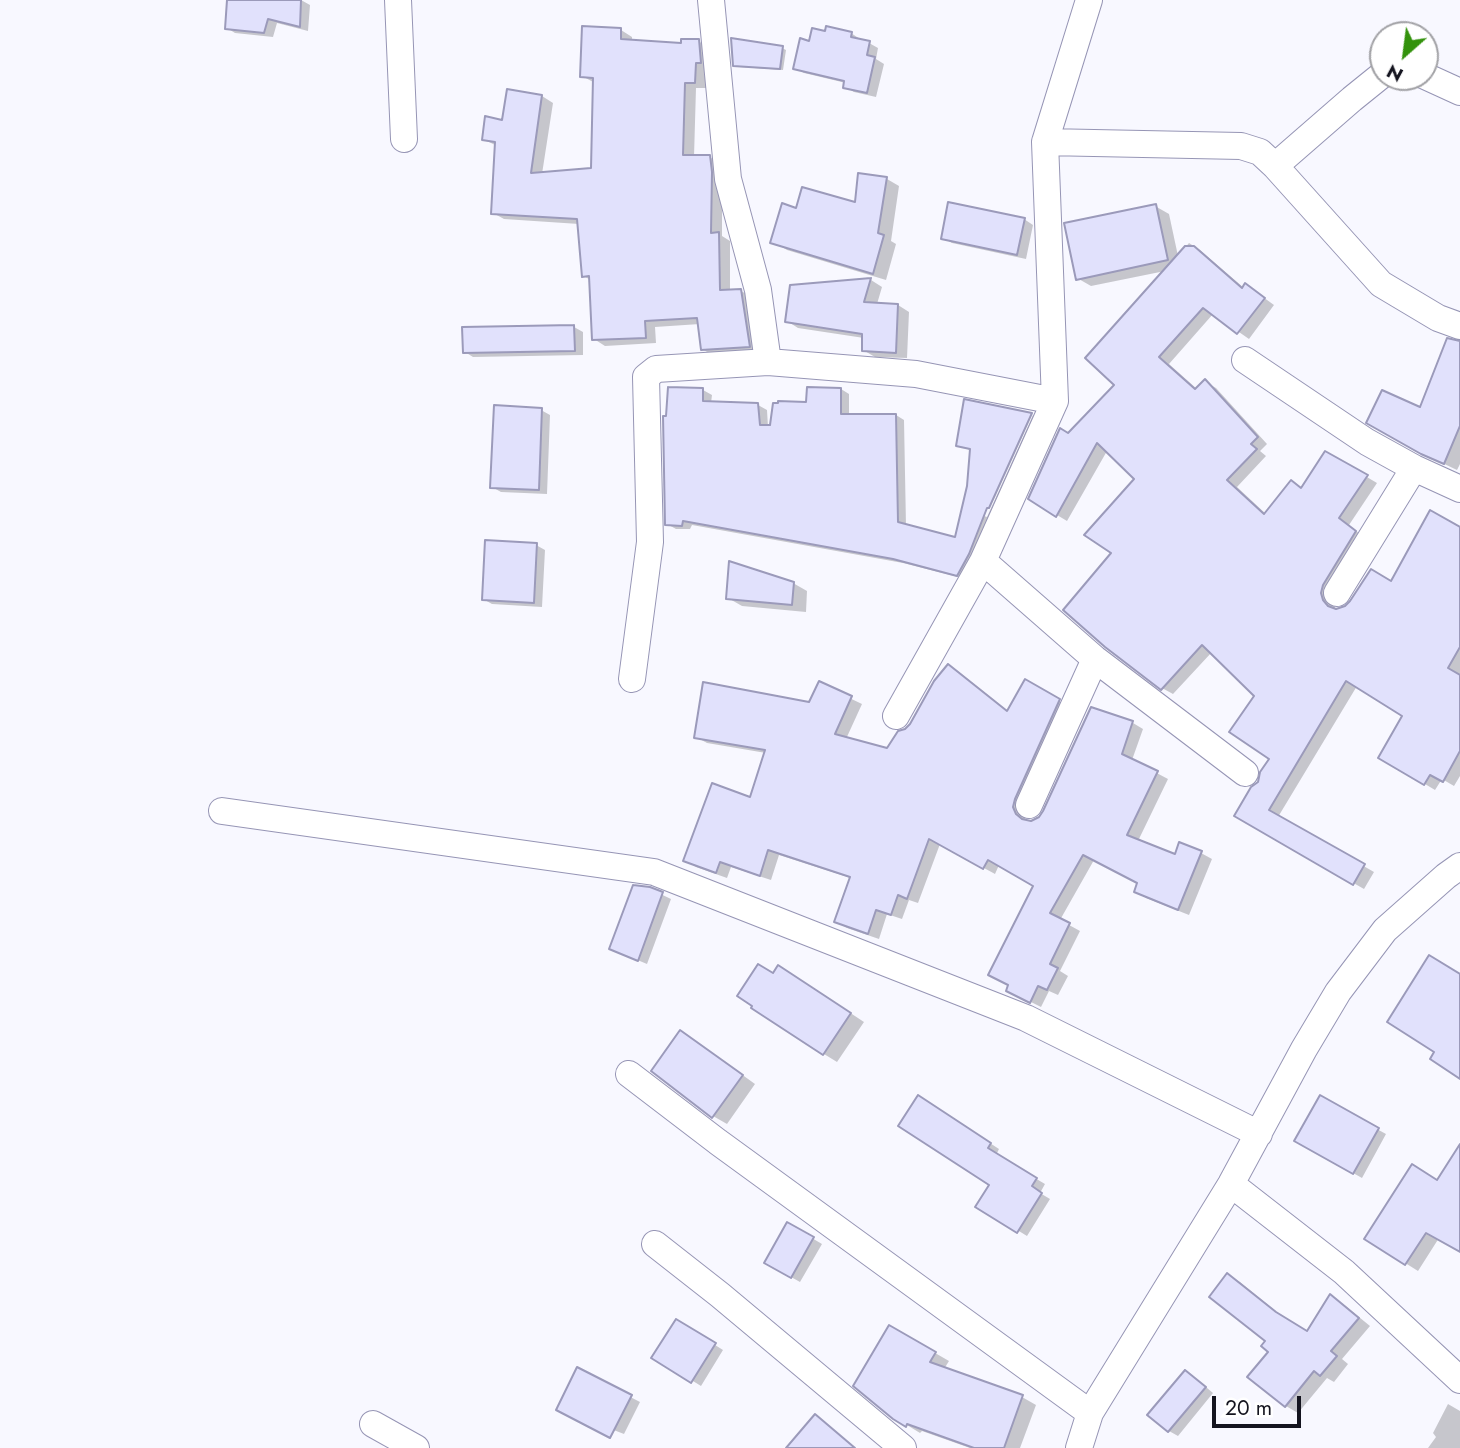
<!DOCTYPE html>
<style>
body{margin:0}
#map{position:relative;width:1460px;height:1448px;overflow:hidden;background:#f8f8ff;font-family:Jost,sans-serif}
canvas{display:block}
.north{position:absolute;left:1369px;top:21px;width:70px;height:70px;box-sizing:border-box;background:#fff;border:2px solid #a1a1a5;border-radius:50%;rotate:208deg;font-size:19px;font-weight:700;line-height:28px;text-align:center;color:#14141f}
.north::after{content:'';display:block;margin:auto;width:24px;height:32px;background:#33920c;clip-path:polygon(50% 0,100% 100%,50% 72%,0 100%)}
.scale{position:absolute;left:1212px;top:1396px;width:89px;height:32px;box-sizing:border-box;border:4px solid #14141f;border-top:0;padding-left:9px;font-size:21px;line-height:24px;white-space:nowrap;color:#14141f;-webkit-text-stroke:5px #fff;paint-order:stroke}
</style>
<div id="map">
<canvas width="1460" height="1448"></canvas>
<div class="north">N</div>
<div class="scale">20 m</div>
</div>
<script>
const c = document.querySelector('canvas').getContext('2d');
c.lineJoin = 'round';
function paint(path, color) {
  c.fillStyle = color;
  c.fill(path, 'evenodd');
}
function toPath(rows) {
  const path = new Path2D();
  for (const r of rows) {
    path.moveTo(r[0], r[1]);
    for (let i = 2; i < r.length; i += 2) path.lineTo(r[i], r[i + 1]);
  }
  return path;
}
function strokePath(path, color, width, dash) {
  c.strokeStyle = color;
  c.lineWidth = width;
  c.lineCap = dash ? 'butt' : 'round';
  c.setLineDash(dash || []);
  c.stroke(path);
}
const shadow = toPath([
 [230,0,301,0,310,5,308,31,277,23,273,37,235,33,227,28],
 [621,30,632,37,632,42,683,45,698,41,710,48,706,88,696,88,694,157,709,157,721,163,722,179,722,236,730,241,730,291,741,291,752,297,760,353,714,356,702,349,700,324,655,327,656,343,605,346,594,339,591,280,583,276,579,224,504,219,493,213,497,146,483,139,504,122,508,91,542,96,553,103,542,174,593,169,595,83,582,76],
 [851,33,860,39,860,41,869,43,878,48,876,59,884,64,876,97,854,92,845,87,846,83,804,73,795,68,810,43],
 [782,48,786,50,783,70,739,67,735,65],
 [887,179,899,186,891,241,896,244,886,280,787,250,774,242,798,210,856,204],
 [1155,206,1169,214,1178,256,1189,243,1200,250,1244,288,1256,292,1274,305,1249,339,1213,314,1169,364,1197,389,1205,382,1216,388,1267,444,1260,451,1266,456,1237,487,1266,514,1292,482,1303,488,1326,453,1377,483,1349,525,1366,539,1332,600,1336,610,1346,608,1392,583,1460,529,1460,776,1454,786,1442,779,1435,790,1380,757,1405,715,1357,686,1278,817,1374,872,1364,889,1236,816,1259,783,1271,758,1257,695,1212,652,1173,694,1162,688,1114,552,1137,478,1107,451,1067,521,1057,515,1068,435,1117,385,1165,271,1091,286,1077,278],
 [1024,219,1033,225,1026,259,952,243,943,238],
 [871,280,882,287,877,304,898,305,909,312,907,358,875,357,863,350,864,338,798,328,787,321,792,286],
 [574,327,583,332,583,355,473,357,465,352],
 [1460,345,1460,464,1457,470,1436,460,1420,410],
 [841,389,849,394,849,416,896,415,904,420,906,526,956,539,969,486,972,451,958,445,966,402,1032,414,1030,414,984,516,987,517,1033,415,1040,419,966,579,903,563,692,525,690,529,676,529,667,524,703,390,712,395,711,403,758,405,767,410,768,427,808,404],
 [541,410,550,415,547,494,501,492,492,487],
 [536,545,545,550,542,607,492,604,483,599],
 [793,583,807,591,806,612,742,606,728,598],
 [948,666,959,672,1009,712,1026,682,1069,707,1024,814,1026,822,1030,822,1039,820,1045,812,1092,709,1133,723,1143,729,1132,760,1168,779,1138,841,1176,856,1201,853,1212,859,1189,915,1146,898,1136,891,1139,883,1094,860,1060,920,1080,931,1060,971,1068,976,1058,995,1049,991,1041,1007,1019,996,1035,885,999,865,995,874,940,844,918,903,909,900,902,919,887,914,879,939,847,928,836,922,851,878,779,855,771,880,731,867,727,878,696,867,685,860,752,799,766,753,707,743,696,737,810,704,820,684,862,704,846,739,888,750,911,725],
 [650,889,671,899,647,964,611,949],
 [774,975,793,975,864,1022,837,1062,824,1054],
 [694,1040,755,1084,727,1124,713,1116,653,1070],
 [1320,1098,1386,1134,1362,1178,1296,1141],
 [927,1102,999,1149,996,1155,1045,1184,1040,1193,1050,1199,1027,1236,978,1206,991,1184],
 [1460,1147,1460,1250,1439,1238,1418,1271,1367,1239,1437,1182],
 [788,1224,822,1244,800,1282,766,1263],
 [1227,1275,1240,1282,1289,1322,1308,1333,1330,1297,1343,1304,1370,1326,1342,1359,1348,1364,1334,1382,1327,1378,1298,1413,1286,1406,1268,1341],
 [677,1321,723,1350,701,1386,654,1357],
 [890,1327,949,1361,944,1369,1022,1397,1036,1405,1020,1448,970,1448,922,1431,920,1433,894,1417],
 [578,1370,640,1402,624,1434,611,1429],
 [1185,1372,1194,1377,1213,1393,1178,1436,1169,1431],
 [1448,1404,1460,1411,1460,1448,1428,1448,1436,1437,1433,1433]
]);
const building = toPath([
 [227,0,301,0,300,27,268,19,264,33,225,29,227,0],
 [582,26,621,28,621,39,681,43,681,39,699,39,701,63,696,63,695,83,685,83,683,155,710,155,712,172,711,233,719,232,720,290,741,289,750,347,701,350,697,318,645,321,646,338,592,340,589,276,582,277,577,219,491,214,495,142,482,140,485,116,502,120,507,89,542,95,531,173,591,168,593,78,580,77,582,26],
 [826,26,852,32,851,37,870,41,867,55,875,57,867,93,843,88,844,81,793,69,800,38,809,41,812,28,825,31,826,26],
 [731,38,783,46,780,69,733,66,731,38],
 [858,173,887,177,878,233,884,235,873,274,770,243,782,203,796,208,802,187,855,202,858,173],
 [948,202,1025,218,1017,255,941,239,948,202],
 [1156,204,1168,260,1076,280,1064,223,1156,204],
 [1185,246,1194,246,1242,288,1245,283,1265,298,1237,334,1203,308,1159,357,1195,389,1205,379,1258,437,1251,444,1257,449,1227,480,1264,514,1291,480,1301,488,1325,451,1368,475,1339,518,1356,531,1323,585,1321,593,1323,600,1328,606,1336,609,1345,606,1350,601,1371,569,1391,581,1430,510,1460,527,1460,647,1448,668,1460,675,1460,751,1443,782,1430,775,1424,785,1378,758,1402,716,1346,681,1269,810,1365,864,1353,885,1234,816,1251,787,1258,782,1260,772,1269,759,1229,732,1254,696,1202,645,1161,690,1105,647,1063,610,1111,553,1084,535,1134,479,1097,443,1056,517,1028,499,1060,428,1068,433,1114,385,1085,358,1185,246],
 [871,278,864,302,898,304,896,353,862,351,862,334,785,322,790,285,871,278],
 [574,325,575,351,463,353,462,327,574,325],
 [1447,338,1460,341,1460,426,1444,464,1421,454,1366,423,1382,390,1420,407,1447,338],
 [668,387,703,388,703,401,758,403,760,425,770,425,773,403,778,403,778,401,806,402,807,387,841,388,841,414,896,414,898,522,955,537,967,486,970,449,956,446,964,399,1032,413,989,508,987,508,969,554,957,576,893,559,683,521,682,526,665,525,663,416,666,416,668,387],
 [494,405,542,408,539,490,490,488,494,405],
 [485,540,537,543,534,603,482,600,485,540],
 [729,561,794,582,792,605,726,599,729,561],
 [948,664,1007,711,1025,679,1060,699,1015,799,1013,807,1016,814,1022,819,1031,821,1039,817,1043,811,1091,707,1133,721,1122,754,1158,771,1127,835,1175,854,1179,842,1202,851,1178,910,1134,892,1137,883,1083,855,1050,913,1070,923,1050,964,1058,968,1047,990,1038,986,1030,1003,1006,991,1008,985,988,975,1033,886,988,860,983,869,929,839,907,899,898,895,891,915,876,910,868,934,834,922,850,877,768,850,760,876,720,862,716,873,683,861,712,783,750,797,765,750,694,738,703,682,809,702,819,681,852,696,835,734,887,748,898,731,905,729,910,724,934,681,948,664],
 [633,885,650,887,663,892,638,961,609,949,633,885],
 [1429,955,1460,974,1460,1079,1430,1059,1434,1052,1387,1022,1429,955],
 [758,964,773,973,778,965,851,1013,823,1055,751,1008,752,1006,737,996,758,964],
 [680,1030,743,1075,712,1118,651,1071,680,1030],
 [918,1095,991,1143,988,1148,1037,1178,1032,1186,1042,1193,1017,1233,975,1207,989,1185,898,1126,918,1095],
 [1320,1095,1379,1128,1353,1174,1294,1141,1320,1095],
 [1460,1144,1460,1252,1426,1233,1405,1265,1364,1239,1412,1164,1437,1180,1460,1144],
 [787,1222,814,1237,791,1278,764,1263,787,1222],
 [1227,1273,1276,1312,1307,1331,1330,1294,1359,1318,1331,1351,1337,1356,1320,1376,1314,1371,1285,1407,1247,1377,1268,1352,1261,1346,1265,1341,1209,1297,1227,1273],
 [676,1319,716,1343,691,1383,651,1358,676,1319],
 [889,1325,936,1352,930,1362,1023,1395,1004,1448,974,1448,907,1424,906,1427,893,1419,853,1386,889,1325],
 [577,1367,632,1395,610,1438,556,1410,577,1367],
 [1185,1370,1206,1387,1168,1432,1147,1415,1185,1370],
 [815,1414,855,1448,786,1448,815,1414]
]);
const minor = toPath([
 [398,0,404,139],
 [711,0,728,179,758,290,768,362],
 [1425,76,1460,92],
 [1045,142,1241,146,1260,152,1275,166,1381,284,1438,318,1460,326],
 [1275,166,1352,99,1383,74],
 [1245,360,1367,442,1414,468,1460,489],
 [983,561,1095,659,1245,773],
 [1337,593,1414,468],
 [632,679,650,542,646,377,656,369,768,362,916,374,1055,401],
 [896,716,983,561,1055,401,1045,142,1089,0],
 [1029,805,1095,659],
 [222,811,654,872,1026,1018,1259,1134],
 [629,1074,718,1142,1090,1413],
 [1231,1184,1344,1272,1460,1380],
 [655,1244,720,1295,903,1448],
 [373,1424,416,1448],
 [1079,1448,1090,1413,1231,1184,1304,1049,1338,992,1385,930,1446,876,1460,866]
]);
paint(shadow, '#0003');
paint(building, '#e1e1fc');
strokePath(building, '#9b9aba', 2);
strokePath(minor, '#9695b5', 28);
strokePath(minor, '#fff', 26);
</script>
